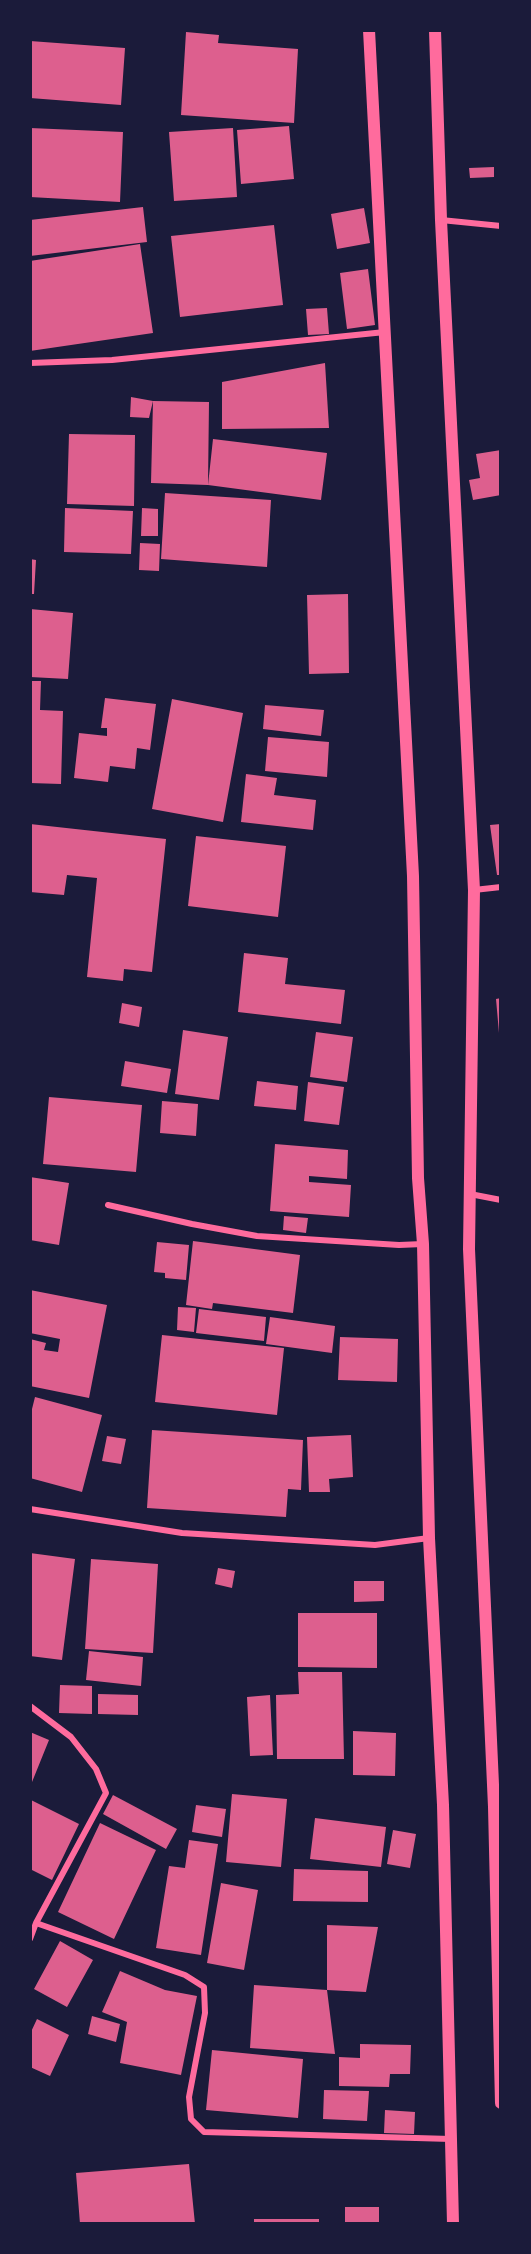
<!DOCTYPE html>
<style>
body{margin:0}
#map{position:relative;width:531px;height:2254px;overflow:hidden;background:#1b1b3a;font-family:Lato,sans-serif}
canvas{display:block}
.frame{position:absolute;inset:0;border:32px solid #1b1b3a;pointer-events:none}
</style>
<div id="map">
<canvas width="531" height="2254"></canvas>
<div class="frame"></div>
</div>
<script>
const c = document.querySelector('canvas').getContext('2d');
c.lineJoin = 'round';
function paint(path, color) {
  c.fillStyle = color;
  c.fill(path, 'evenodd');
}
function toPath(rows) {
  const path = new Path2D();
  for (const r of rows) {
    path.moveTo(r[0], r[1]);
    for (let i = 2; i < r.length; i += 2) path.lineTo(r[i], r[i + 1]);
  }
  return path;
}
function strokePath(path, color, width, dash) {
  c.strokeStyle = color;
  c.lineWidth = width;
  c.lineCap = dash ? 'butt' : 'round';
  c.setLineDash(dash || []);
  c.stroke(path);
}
const building = toPath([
 [186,32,219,35,218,43,298,49,294,123,181,115],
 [30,41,125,48,121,105,30,98],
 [289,126,294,179,241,184,237,130],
 [30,128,123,132,120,202,30,197],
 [233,128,237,197,174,201,169,132],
 [494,167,494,177,470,178,469,168],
 [143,207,147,242,30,256,30,220],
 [364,208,370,243,337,249,331,214],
 [274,225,283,305,180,317,171,236],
 [140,244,153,333,30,351,30,261],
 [368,269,375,325,347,329,340,273],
 [327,308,329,334,308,335,306,309],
 [325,363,329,428,222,429,222,382],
 [131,397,153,401,149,418,130,417],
 [153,401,209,402,208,485,151,483],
 [69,434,135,435,134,506,67,504],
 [213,439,327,453,321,500,208,485],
 [501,450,501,495,473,500,469,480,480,478,476,454],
 [165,493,271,500,267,567,161,559],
 [65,508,133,511,131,554,64,552],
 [142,508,158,509,158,536,141,536],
 [140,543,160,544,159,571,139,570],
 [30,559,36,560,34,594,30,594],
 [348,594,349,673,309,674,307,595],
 [30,609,73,613,68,679,30,677],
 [30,681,41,681,40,710,63,711,61,784,30,783],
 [105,698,156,704,150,750,137,748,135,769,110,766,108,782,74,778,79,733,107,736,107,728,101,728],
 [172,699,243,713,223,822,152,809],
 [265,705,324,710,321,736,263,729],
 [268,737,329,742,327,777,265,771],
 [246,774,277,778,274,795,316,800,313,830,241,822],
 [30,824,166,839,152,972,124,969,123,981,87,977,97,878,67,875,64,895,30,892],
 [501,824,501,875,497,875,490,825],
 [196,836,286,846,278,917,188,906],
 [244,953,288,958,285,984,345,990,341,1024,238,1012],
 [501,998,501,1033,499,1033,496,999],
 [122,1003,142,1007,139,1027,119,1023],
 [183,1030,228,1037,219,1100,175,1094],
 [316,1032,353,1037,347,1082,310,1077],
 [125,1061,171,1069,167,1093,121,1086],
 [257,1081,298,1086,296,1110,254,1106],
 [308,1082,344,1087,339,1125,304,1121],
 [49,1097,142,1105,136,1172,43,1164],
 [162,1101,198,1104,196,1136,160,1133],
 [275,1144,348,1150,347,1179,309,1176,309,1182,351,1185,349,1217,270,1211],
 [30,1177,69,1183,59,1245,30,1240],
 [284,1216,308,1218,306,1233,283,1230],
 [193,1241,300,1255,293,1313,213,1303,212,1309,186,1305],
 [157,1242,189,1245,186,1280,165,1278,165,1273,154,1272],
 [30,1290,107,1305,89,1398,30,1386,30,1339,46,1343,44,1350,58,1352,60,1339,30,1333],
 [178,1307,196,1308,194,1332,177,1330],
 [199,1309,266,1317,264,1341,196,1333],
 [270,1317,335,1326,332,1353,266,1344],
 [162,1335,284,1348,277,1415,155,1402],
 [340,1337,398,1339,397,1382,338,1380],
 [35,1397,102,1415,82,1492,30,1478,30,1417],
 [152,1430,303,1440,301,1490,288,1489,286,1517,147,1508],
 [351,1435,353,1477,329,1479,330,1492,309,1492,307,1437],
 [107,1436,126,1439,121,1464,102,1461],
 [30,1553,75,1559,62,1660,30,1656],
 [91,1559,158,1564,153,1653,85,1649],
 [218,1568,235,1571,232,1588,215,1584],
 [354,1581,384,1581,384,1601,354,1602],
 [298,1613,377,1613,377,1668,298,1667],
 [89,1651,143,1657,141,1686,86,1680],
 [298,1672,342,1672,344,1759,277,1759,276,1695,299,1694],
 [60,1685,92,1686,92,1714,59,1713],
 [98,1694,138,1695,138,1715,98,1714],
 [270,1695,273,1755,250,1756,247,1697],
 [353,1731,396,1733,395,1776,353,1775],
 [30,1732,49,1740,30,1787],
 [232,1794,287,1799,281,1867,226,1862],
 [113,1795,177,1829,166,1849,103,1814],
 [31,1800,79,1824,52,1880,30,1869],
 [196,1805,226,1809,222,1837,192,1832],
 [315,1818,386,1827,381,1867,310,1859],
 [100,1823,156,1850,114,1939,58,1912],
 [393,1830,416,1834,410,1868,387,1864],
 [189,1840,218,1844,201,1955,156,1948,169,1866,185,1868],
 [294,1869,368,1871,368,1902,293,1901],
 [221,1883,258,1890,244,1970,207,1963],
 [327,1925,378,1927,366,1992,327,1990,335,2054,250,2048,254,1985,327,1990],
 [60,1941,93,1960,67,2007,34,1989],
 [120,1971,165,1990,197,1996,181,2075,120,2063,127,2022,102,2012],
 [92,2016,120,2024,116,2042,88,2034],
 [37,2019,69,2035,50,2076,30,2067,30,2034],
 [360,2044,411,2045,410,2074,390,2074,389,2087,339,2086,339,2057,360,2058],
 [212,2050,303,2059,298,2118,206,2110],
 [324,2090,369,2091,367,2121,323,2119],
 [385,2110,415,2112,414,2134,384,2133],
 [189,2164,195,2224,80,2224,76,2173],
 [345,2207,379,2207,379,2224,345,2224],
 [254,2219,319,2219,319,2224,254,2224]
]);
const minor = toPath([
 [441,220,501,226],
 [30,363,112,360,385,332],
 [474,890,501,887],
 [470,1194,501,1200],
 [108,1205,192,1224,257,1236,399,1245,423,1244],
 [30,1509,182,1533,375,1545,429,1538],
 [30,1706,71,1737,96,1769,106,1793,36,1923,30,1939],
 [36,1923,185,1975,204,1987,205,2013,189,2097,191,2119,204,2132,451,2139]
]);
const secondary = toPath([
 [369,30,413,876,418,1178,423,1244,429,1538,443,1805,453,2224],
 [435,30,441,220,474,890,469,1249,494,1807,501,2103]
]);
paint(building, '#dd5f8e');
strokePath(minor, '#ff6b9d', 6);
strokePath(secondary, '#ff6b9d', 12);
</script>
